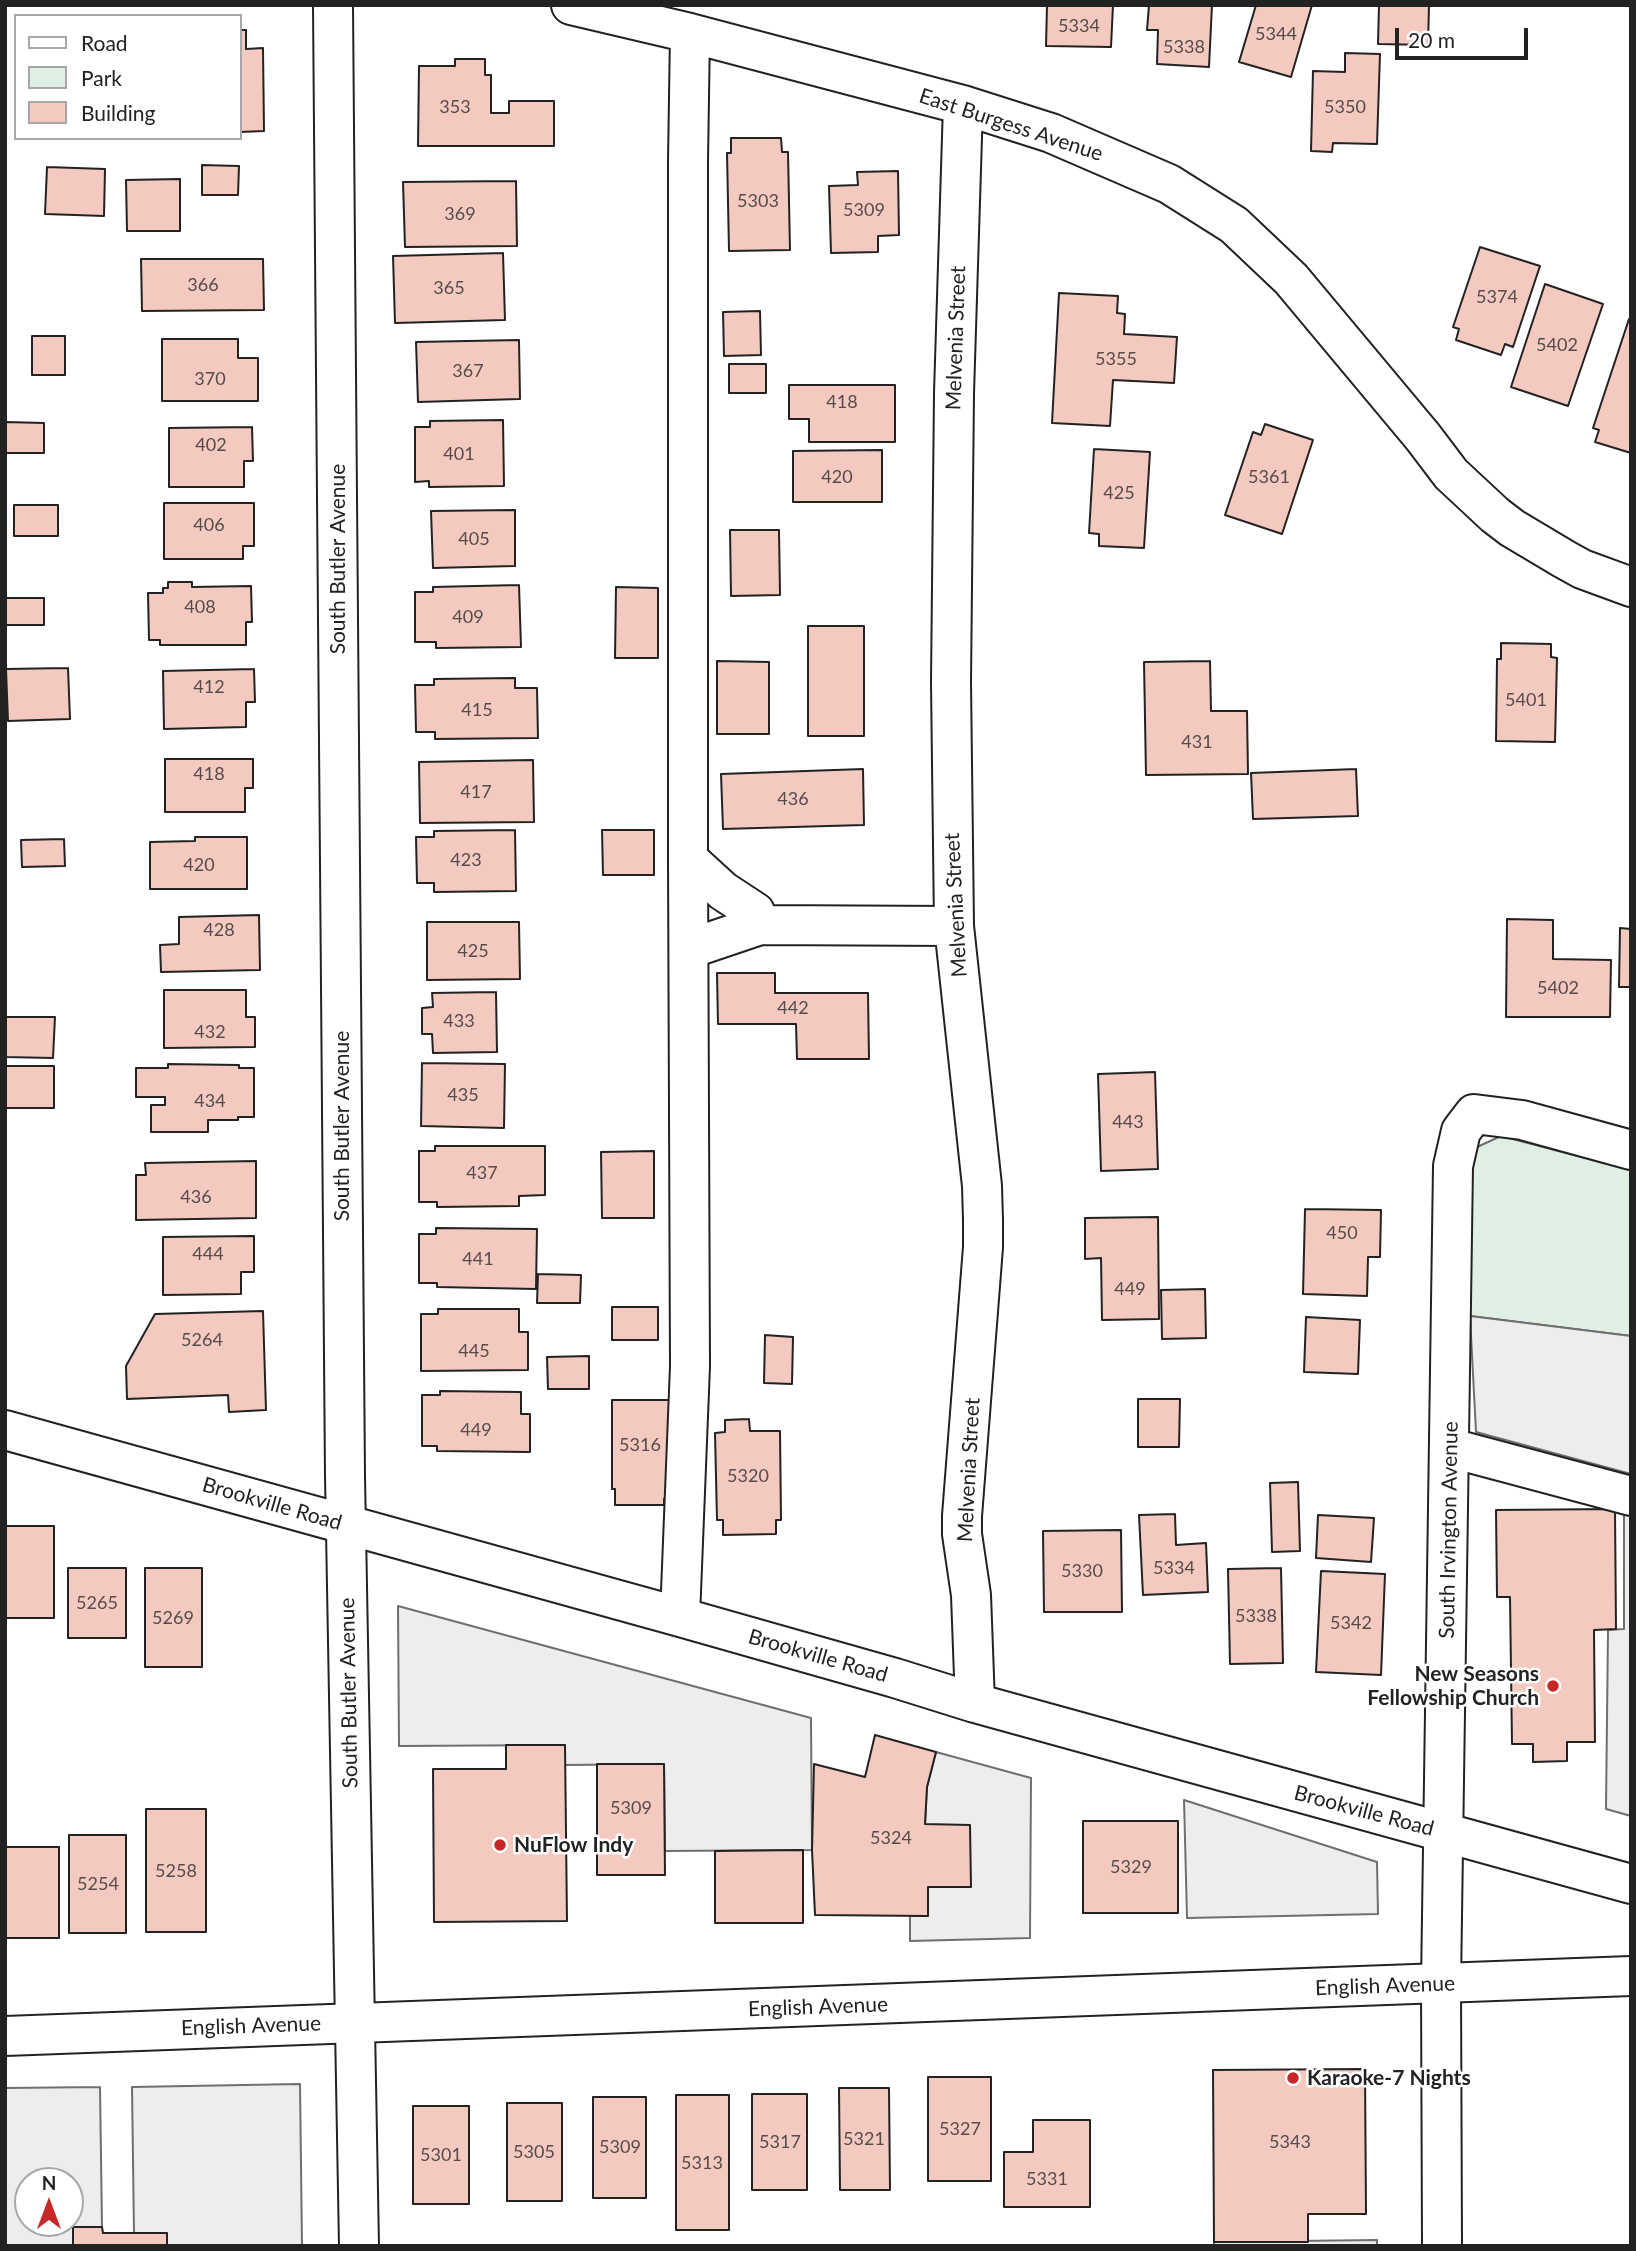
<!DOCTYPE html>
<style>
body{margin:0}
#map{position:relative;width:1636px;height:2251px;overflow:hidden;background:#fff;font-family:Lato,sans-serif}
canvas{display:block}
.frame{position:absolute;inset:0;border:7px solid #222;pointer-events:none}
.legend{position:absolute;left:14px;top:14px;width:228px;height:126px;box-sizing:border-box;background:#fff;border:2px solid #a7a7a7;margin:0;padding:9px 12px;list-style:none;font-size:21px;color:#222}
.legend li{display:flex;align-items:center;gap:14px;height:35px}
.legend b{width:35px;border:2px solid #a7a7a7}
.north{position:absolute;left:14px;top:2167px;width:70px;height:70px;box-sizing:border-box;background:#fff;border:2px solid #a7a7a7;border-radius:50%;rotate:0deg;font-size:19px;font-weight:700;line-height:28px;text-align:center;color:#222}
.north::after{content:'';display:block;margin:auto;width:24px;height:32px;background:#c62828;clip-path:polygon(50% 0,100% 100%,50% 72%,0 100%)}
.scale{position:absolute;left:1395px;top:28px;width:133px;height:32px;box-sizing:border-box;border:4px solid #222;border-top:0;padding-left:9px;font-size:21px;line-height:24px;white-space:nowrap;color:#222;-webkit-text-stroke:5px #fff;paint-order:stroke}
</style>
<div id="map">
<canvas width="1636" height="2251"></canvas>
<div class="frame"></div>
<ul class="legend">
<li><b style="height:9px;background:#fff"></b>Road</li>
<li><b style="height:19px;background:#e0efe3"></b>Park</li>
<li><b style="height:19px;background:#f3c9c0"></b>Building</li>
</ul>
<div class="north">N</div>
<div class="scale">20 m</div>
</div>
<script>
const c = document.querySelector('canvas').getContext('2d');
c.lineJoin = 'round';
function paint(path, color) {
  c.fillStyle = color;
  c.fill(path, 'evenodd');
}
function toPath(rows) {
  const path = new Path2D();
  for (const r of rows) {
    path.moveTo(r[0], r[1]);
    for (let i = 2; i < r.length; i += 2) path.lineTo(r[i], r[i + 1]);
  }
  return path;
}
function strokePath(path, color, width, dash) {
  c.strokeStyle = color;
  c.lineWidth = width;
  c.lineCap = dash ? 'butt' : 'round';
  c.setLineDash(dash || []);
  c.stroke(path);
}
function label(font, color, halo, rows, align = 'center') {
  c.font = font + ' Lato,sans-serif';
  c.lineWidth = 5;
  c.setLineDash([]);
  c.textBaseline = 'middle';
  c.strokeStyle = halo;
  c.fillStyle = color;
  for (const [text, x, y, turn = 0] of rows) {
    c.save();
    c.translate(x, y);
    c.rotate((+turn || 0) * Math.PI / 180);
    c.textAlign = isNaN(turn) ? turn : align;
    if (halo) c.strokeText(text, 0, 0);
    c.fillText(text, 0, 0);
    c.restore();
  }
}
const green = toPath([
 [1501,1136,1631,1170,1631,1336,1470,1316,1465,1165,1475,1148,1501,1136]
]);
const parking = toPath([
 [1470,1316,1631,1336,1631,1474,1476,1432,1470,1316],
 [1624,1511,1631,1512,1631,1816,1606,1809,1608,1630,1624,1629,1624,1511],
 [398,1606,811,1718,812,1850,665,1851,664,1764,565,1765,565,1745,399,1746,398,1606],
 [936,1752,1031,1778,1030,1938,910,1941,910,1916,928,1916,928,1887,970,1887,925,1824,927,1787,936,1752],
 [1184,1800,1377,1862,1378,1914,1187,1918,1184,1800],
 [300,2084,302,2246,167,2246,166,2233,134,2233,132,2087,300,2084],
 [100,2087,102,2227,73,2227,73,2246,5,2246,5,2088,100,2087],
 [28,2181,70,2181,70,2223,28,2223,28,2181],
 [1377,2240,1377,2246,1214,2246,1214,2242,1377,2240]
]);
const building = toPath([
 [1047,5,1113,5,1111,47,1046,46,1047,5],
 [1149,5,1212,5,1209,67,1157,64,1158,30,1147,30,1149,5],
 [1256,5,1312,5,1291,77,1239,62,1256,5],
 [1379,5,1429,5,1428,45,1378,44,1379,5],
 [240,30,246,30,246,49,263,48,264,131,240,132,240,30],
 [1345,53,1380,54,1377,144,1333,143,1332,152,1311,151,1313,71,1345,72,1345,53],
 [455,59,485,59,485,75,491,75,491,113,509,113,509,101,554,101,554,146,418,146,419,66,455,66,455,59],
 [731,138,781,138,782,152,788,152,790,250,729,251,727,153,731,153,731,138],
 [202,165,239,166,238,195,202,195,202,165],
 [47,167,105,169,104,216,45,214,47,167],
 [898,171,899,235,878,236,878,252,831,253,829,186,858,185,857,172,898,171],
 [180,179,180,231,127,231,126,180,180,179],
 [516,181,517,246,405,247,403,182,516,181],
 [1480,247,1540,266,1513,347,1505,344,1501,355,1456,340,1459,329,1453,327,1480,247],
 [503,253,505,320,395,323,393,256,503,253],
 [141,259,263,259,264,310,142,311,141,259],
 [1545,284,1603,304,1568,406,1511,387,1545,284],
 [1059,293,1118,296,1117,313,1125,314,1124,334,1177,337,1174,383,1113,380,1110,426,1052,423,1059,293],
 [760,311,761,355,724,356,723,312,760,311],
 [1629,319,1631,319,1631,453,1595,442,1599,430,1593,428,1629,319],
 [32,336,65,336,65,375,32,375,32,336],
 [162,339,238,339,238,358,258,358,258,401,162,401,162,339],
 [519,340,520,399,418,402,416,342,519,340],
 [729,364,766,364,766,393,729,393,729,364],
 [789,385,895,385,895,442,809,442,809,419,789,419,789,385],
 [503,420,504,486,429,487,429,481,415,482,415,427,430,427,430,421,503,420],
 [5,422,44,423,44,453,5,453,5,422],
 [1265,424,1313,440,1282,534,1225,515,1253,432,1261,435,1265,424],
 [252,427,253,461,244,461,244,487,169,487,169,428,252,427],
 [1094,449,1150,452,1144,548,1099,546,1099,534,1089,533,1094,449],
 [882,450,882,502,793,502,793,451,882,450],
 [164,503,254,503,254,546,243,546,243,559,164,559,164,503],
 [14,505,58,505,58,536,14,536,14,505],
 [515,510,515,566,433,568,431,511,515,510],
 [730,530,779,530,780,595,731,596,730,530],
 [168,582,192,582,192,587,251,586,252,622,246,622,246,645,160,645,160,640,149,640,148,593,163,593,163,588,168,588,168,582],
 [519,585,521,647,436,648,436,642,415,642,415,592,433,592,433,587,519,585],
 [616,587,658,588,658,658,615,658,616,587],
 [5,598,44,598,44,625,5,625,5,598],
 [808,626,864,626,864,736,808,736,808,626],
 [1501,643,1551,644,1551,657,1557,658,1555,742,1496,741,1497,659,1501,659,1501,643],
 [717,661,769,662,769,734,717,734,717,661],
 [1210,661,1211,711,1247,711,1248,774,1146,775,1144,662,1210,661],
 [68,668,70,719,8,721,6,669,68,668],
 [254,669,255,702,246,702,246,727,164,729,163,671,254,669],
 [515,678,515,688,537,688,538,738,435,739,435,732,416,732,415,685,434,685,434,679,515,678],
 [165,759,253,759,253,788,245,788,245,812,165,812,165,759],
 [533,760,534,822,420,823,419,762,533,760],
 [863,769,864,825,723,829,721,774,863,769],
 [1356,769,1358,816,1253,819,1251,773,1356,769],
 [515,830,516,891,434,892,434,883,417,883,416,837,434,837,434,831,515,830],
 [602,830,654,830,654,875,603,875,602,830],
 [195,837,247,837,247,889,150,889,150,842,195,841,195,837],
 [64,839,65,866,22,867,21,840,64,839],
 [259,915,260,970,161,972,160,945,179,944,179,917,259,915],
 [1507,919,1553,920,1553,959,1611,960,1610,1017,1506,1017,1507,919],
 [427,922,519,922,520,979,427,980,427,922],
 [1620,928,1631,929,1631,987,1619,987,1620,928],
 [717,973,775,973,775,993,868,993,869,1059,797,1059,796,1024,718,1024,717,973],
 [164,990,246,990,246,1017,255,1017,255,1047,164,1048,164,990],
 [496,992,497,1052,433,1053,432,1034,422,1034,422,1008,433,1007,432,993,496,992],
 [6,1017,55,1017,53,1058,5,1057,6,1017],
 [422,1063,505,1064,504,1128,421,1126,422,1063],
 [168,1064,239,1065,239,1068,254,1068,254,1117,238,1117,238,1120,208,1120,208,1132,151,1132,151,1105,165,1105,165,1097,136,1097,136,1068,168,1068,168,1064],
 [5,1066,54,1066,54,1108,5,1108,5,1066],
 [1155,1072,1158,1169,1101,1171,1098,1074,1155,1072],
 [435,1146,545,1146,545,1195,519,1196,519,1206,437,1207,437,1202,419,1202,419,1151,435,1151,435,1146],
 [654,1151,654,1218,602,1218,601,1152,654,1151],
 [256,1161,256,1218,136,1220,136,1175,146,1175,145,1163,256,1161],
 [1305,1209,1381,1210,1380,1257,1368,1257,1367,1296,1303,1294,1305,1209],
 [1158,1217,1159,1319,1102,1320,1101,1258,1085,1259,1085,1218,1158,1217],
 [436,1228,537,1229,536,1289,437,1287,437,1283,419,1283,419,1234,436,1234,436,1228],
 [254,1236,254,1272,241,1272,241,1294,163,1295,163,1237,254,1236],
 [538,1274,581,1275,580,1303,537,1303,538,1274],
 [1205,1289,1206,1338,1162,1339,1161,1290,1205,1289],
 [612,1307,658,1307,658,1340,612,1340,612,1307],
 [438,1309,519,1309,519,1332,528,1332,528,1370,421,1371,421,1314,438,1314,438,1309],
 [263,1311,266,1410,229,1412,228,1395,127,1399,126,1366,155,1314,263,1311],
 [1306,1317,1360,1320,1358,1374,1304,1372,1306,1317],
 [765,1335,793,1337,792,1384,764,1383,765,1335],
 [589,1356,589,1389,548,1389,547,1357,589,1356],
 [440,1391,521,1392,521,1414,530,1414,530,1452,437,1451,437,1446,422,1446,422,1395,440,1395,440,1391],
 [1138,1399,1180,1399,1179,1447,1138,1447,1138,1399],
 [612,1400,669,1400,669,1499,664,1499,664,1505,615,1505,615,1489,612,1489,612,1400],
 [749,1419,750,1431,780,1431,781,1520,776,1520,776,1534,723,1535,723,1520,717,1520,715,1433,725,1432,725,1420,749,1419],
 [1298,1482,1300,1551,1272,1552,1270,1483,1298,1482],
 [1615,1509,1616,1629,1594,1630,1595,1742,1567,1742,1567,1761,1533,1762,1533,1744,1512,1744,1510,1597,1497,1597,1496,1510,1615,1509],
 [1175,1514,1176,1545,1206,1543,1208,1592,1143,1595,1139,1515,1175,1514],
 [1318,1515,1374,1518,1371,1562,1316,1558,1318,1515],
 [5,1526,54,1526,54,1618,5,1618,5,1526],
 [1121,1530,1122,1612,1044,1612,1043,1531,1121,1530],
 [68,1568,126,1568,126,1638,68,1638,68,1568],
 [145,1568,202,1568,202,1667,145,1667,145,1568],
 [1281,1568,1283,1663,1230,1664,1228,1569,1281,1568],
 [1321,1571,1385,1574,1381,1675,1316,1672,1321,1571],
 [875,1735,936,1752,927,1787,925,1824,970,1825,971,1887,928,1887,928,1916,815,1915,812,1850,814,1764,865,1777,875,1735],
 [506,1745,565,1745,567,1921,434,1922,433,1769,506,1769,506,1745],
 [597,1764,664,1764,665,1875,597,1875,597,1764],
 [146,1809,206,1809,206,1932,146,1932,146,1809],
 [1083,1821,1178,1821,1178,1913,1083,1913,1083,1821],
 [69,1835,126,1835,126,1933,69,1933,69,1835],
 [5,1847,59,1847,59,1938,5,1938,5,1847],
 [803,1850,803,1923,715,1923,715,1851,803,1850],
 [1365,2069,1366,2214,1308,2214,1308,2242,1214,2242,1213,2070,1365,2069],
 [928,2077,991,2077,991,2181,928,2181,928,2077],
 [839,2088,889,2088,890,2190,840,2190,839,2088],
 [752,2094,807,2094,807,2190,752,2190,752,2094],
 [676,2095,729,2095,729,2230,676,2230,676,2095],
 [593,2097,646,2097,646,2198,593,2198,593,2097],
 [507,2103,562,2103,562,2201,507,2201,507,2103],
 [413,2106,469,2106,469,2204,413,2204,413,2106],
 [1033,2120,1090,2120,1090,2207,1004,2207,1004,2152,1033,2152,1033,2120],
 [73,2227,102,2227,103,2233,167,2233,167,2246,73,2246,73,2227]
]);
const minor = toPath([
 [333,5,345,1476,359,2246],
 [571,5,690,33,963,105,1051,133,1169,184,1234,225,1291,279,1423,437,1451,474,1495,515,1512,528,1564,559,1582,569,1631,587],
 [963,105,954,393,951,682,954,926,982,1186,983,1220,983,1247,962,1516,962,1534,971,1595,975,1703],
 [688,859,723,891,755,912,760,925],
 [689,949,760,925,954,926],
 [5,1430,680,1617,895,1678,975,1703,1631,1884],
 [1451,1448,1631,1496],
 [680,1617,690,1366,688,859,688,161,690,33],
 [1442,2246,1441,1984,1453,1166,1461,1131,1474,1114,1522,1120,1631,1150]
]);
const major = toPath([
 [5,2036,1631,1976]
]);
const markers = [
 [1553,1686,7,"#c62828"],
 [500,1845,7,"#c62828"],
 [1293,2078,7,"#c62828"]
];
const numberNames = [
 ["5334",1079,26],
 ["5344",1276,34],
 ["5338",1184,47],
 ["353",455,107],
 ["5350",1345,107],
 ["5303",758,201],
 ["5309",864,210],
 ["369",460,214],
 ["366",203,285],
 ["365",449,288],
 ["5374",1497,297],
 ["5402",1557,345],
 ["5355",1116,359],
 ["367",468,371],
 ["370",210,379],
 ["418",842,402],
 ["402",211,445],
 ["401",459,454],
 ["420",837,477],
 ["5361",1269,477],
 ["425",1119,493],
 ["406",209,525],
 ["405",474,539],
 ["408",200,607],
 ["409",468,617],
 ["412",209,687],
 ["5401",1526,700],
 ["415",477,710],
 ["431",1197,742],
 ["418",209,774],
 ["417",476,792],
 ["436",793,799],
 ["423",466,860],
 ["420",199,865],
 ["428",219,930],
 ["425",473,951],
 ["5402",1558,988],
 ["442",793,1008],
 ["433",459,1021],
 ["432",210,1032],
 ["435",463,1095],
 ["434",210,1101],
 ["443",1128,1122],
 ["437",482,1173],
 ["436",196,1197],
 ["450",1342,1233],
 ["444",208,1254],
 ["441",478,1259],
 ["449",1130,1289],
 ["5264",202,1340],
 ["445",474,1351],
 ["449",476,1430],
 ["5316",640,1445],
 ["5320",748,1476],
 ["5334",1174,1568],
 ["5330",1082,1571],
 ["5265",97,1603],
 ["5338",1256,1616],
 ["5269",173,1618],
 ["5342",1351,1623],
 ["5309",631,1808],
 ["5324",891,1838],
 ["5329",1131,1867],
 ["5258",176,1871],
 ["5254",98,1884],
 ["5327",960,2129],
 ["5321",864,2139],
 ["5317",780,2142],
 ["5343",1290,2142],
 ["5309",620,2147],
 ["5305",534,2152],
 ["5301",441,2155],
 ["5313",702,2163],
 ["5331",1047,2179]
];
const streetNames = [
 ["East Burgess Avenue",1011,125,18],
 ["Melvenia Street",956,338,-88],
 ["South Butler Avenue",338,559,-90],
 ["Melvenia Street",956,905,-93],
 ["South Butler Avenue",342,1126,-90],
 ["Melvenia Street",969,1470,-87],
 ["Brookville Road",272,1504,16],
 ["South Irvington Avenue",1449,1530,-89],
 ["Brookville Road",818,1656,16],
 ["South Butler Avenue",349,1693,-91],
 ["Brookville Road",1364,1811,15],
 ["English Avenue",1385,1986,-2],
 ["English Avenue",818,2007,-2],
 ["English Avenue",251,2026,-2]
];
const poiNames = [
 ["New Seasons",1539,1674,"right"],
 ["Fellowship Church",1539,1698,"right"],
 ["NuFlow Indy",514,1845],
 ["Karaoke-7 Nights",1307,2078]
];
paint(green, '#e0efe3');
strokePath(green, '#6f6f6f', 2);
paint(parking, '#ededed');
strokePath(parking, '#6f6f6f', 2);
paint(building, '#f3c9c0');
strokePath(building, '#222', 2);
strokePath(minor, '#222', 42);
strokePath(major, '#222', 42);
strokePath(minor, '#fff', 38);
strokePath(major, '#fff', 38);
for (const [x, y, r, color] of markers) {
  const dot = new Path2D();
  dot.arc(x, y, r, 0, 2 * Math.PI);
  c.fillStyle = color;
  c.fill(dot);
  strokePath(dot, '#fff', 2.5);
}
label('18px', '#564c4a', null, numberNames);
label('21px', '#222', '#fff', streetNames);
label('bold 21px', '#222', '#fff', poiNames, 'left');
</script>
